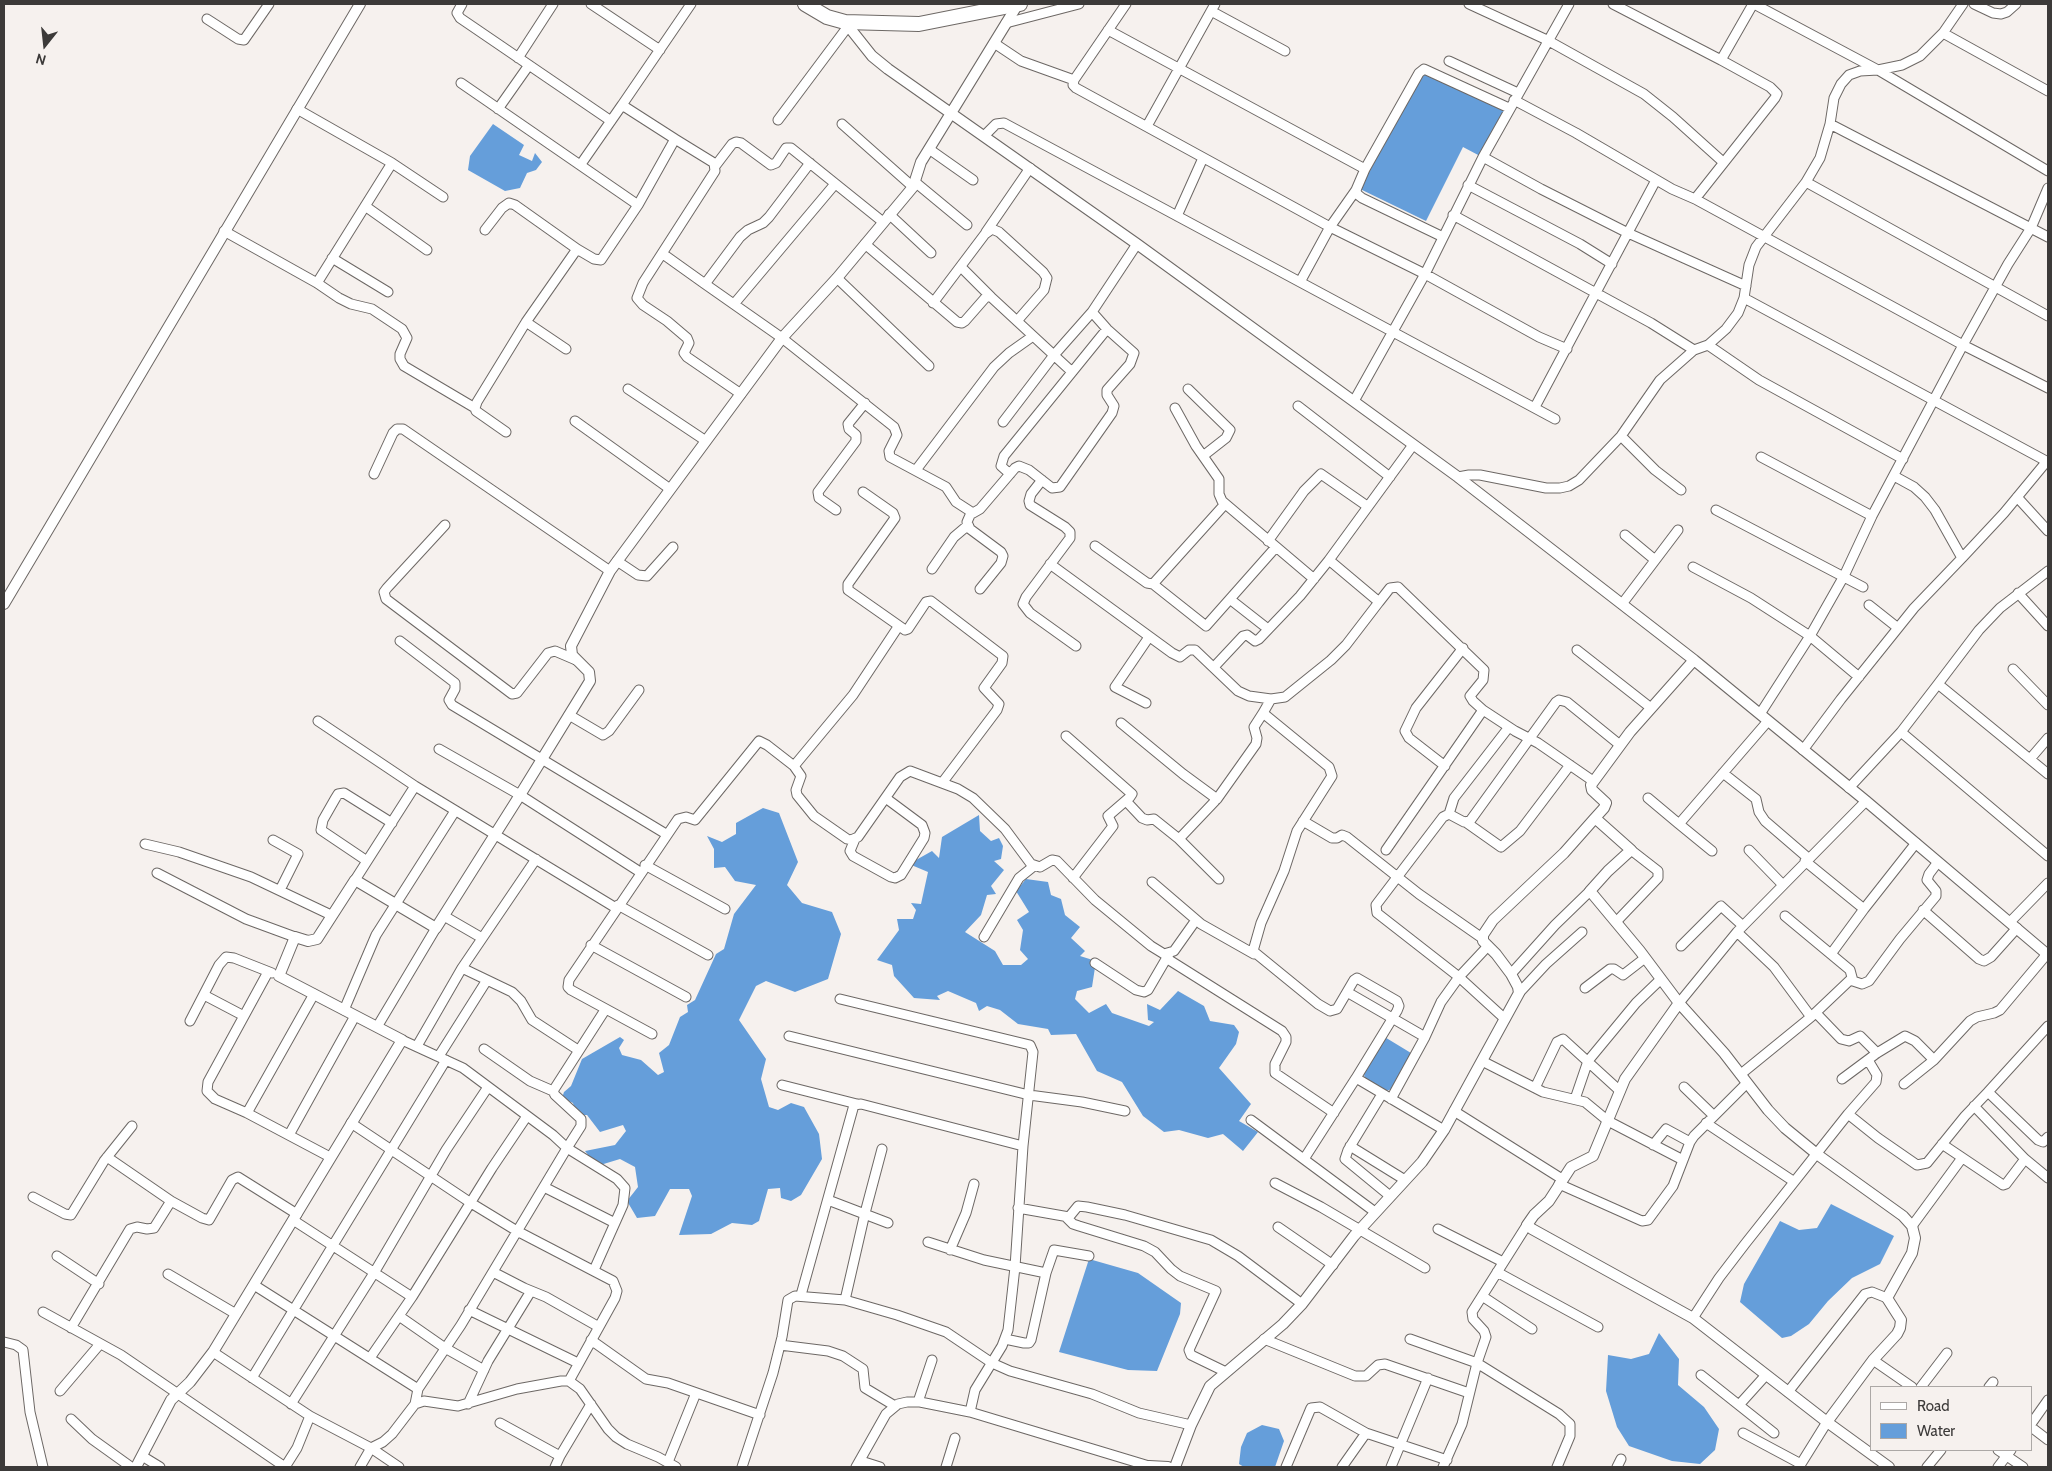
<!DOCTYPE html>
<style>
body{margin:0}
#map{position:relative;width:2052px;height:1471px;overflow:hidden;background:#f6f1ee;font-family:Cabin,sans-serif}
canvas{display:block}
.frame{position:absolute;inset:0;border:5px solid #3c3a39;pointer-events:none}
.legend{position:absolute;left:1870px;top:1386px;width:162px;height:65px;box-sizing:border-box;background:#f6f1ee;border:1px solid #aca8a6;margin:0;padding:6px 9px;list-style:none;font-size:15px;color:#3c3a39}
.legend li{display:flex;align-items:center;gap:10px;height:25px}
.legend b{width:25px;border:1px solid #aca8a6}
.north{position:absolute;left:20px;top:20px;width:50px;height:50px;-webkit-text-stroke:4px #f6f1ee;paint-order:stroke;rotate:196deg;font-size:14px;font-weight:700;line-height:20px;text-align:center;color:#3c3a39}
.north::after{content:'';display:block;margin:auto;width:18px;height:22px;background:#3c3a39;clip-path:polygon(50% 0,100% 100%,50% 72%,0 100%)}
</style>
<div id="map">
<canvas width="2052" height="1471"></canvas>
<div class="frame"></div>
<ul class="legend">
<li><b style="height:6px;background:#fff"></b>Road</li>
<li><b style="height:14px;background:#659eda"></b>Water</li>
</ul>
<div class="north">N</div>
</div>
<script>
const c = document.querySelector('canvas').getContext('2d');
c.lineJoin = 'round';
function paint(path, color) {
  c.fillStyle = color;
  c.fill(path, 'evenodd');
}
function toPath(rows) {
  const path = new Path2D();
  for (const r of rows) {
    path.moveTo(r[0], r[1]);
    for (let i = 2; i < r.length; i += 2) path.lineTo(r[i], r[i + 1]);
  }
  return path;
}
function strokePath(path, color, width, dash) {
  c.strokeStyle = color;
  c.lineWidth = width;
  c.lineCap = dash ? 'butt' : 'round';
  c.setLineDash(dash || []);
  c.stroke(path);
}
const water = toPath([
 [1422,73,1506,109,1480,156,1463,147,1426,221,1360,189],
 [493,124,524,145,519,155,532,161,535,153,542,162,536,170,527,173,520,188,505,191,468,170,470,156],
 [763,808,779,813,798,862,787,885,802,903,832,912,841,934,828,979,795,992,766,981,756,986,739,1020,766,1059,761,1079,769,1107,778,1110,791,1103,804,1107,819,1134,822,1159,801,1195,791,1201,781,1198,780,1188,768,1189,759,1221,752,1225,732,1223,711,1234,679,1235,692,1196,689,1189,670,1189,655,1216,637,1218,627,1201,638,1187,635,1167,620,1159,597,1166,585,1151,615,1145,626,1131,623,1125,600,1132,587,1115,576,1115,573,1103,562,1098,564,1092,571,1086,582,1059,620,1037,624,1040,619,1048,622,1055,641,1060,658,1075,664,1072,659,1053,669,1045,680,1017,688,1012,687,1005,695,1000,716,954,724,949,734,914,756,885,735,881,725,867,714,868,714,849,707,836,722,842,736,834,736,823],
 [979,815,980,831,991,841,999,838,1003,846,1001,859,994,861,1004,870,991,886,996,894,987,895,981,915,965,932,995,951,1003,965,1021,965,1028,959,1020,950,1023,930,1017,920,1029,912,1016,891,1026,879,1048,882,1051,895,1061,899,1065,915,1080,927,1071,938,1085,951,1080,956,1096,961,1092,987,1077,991,1075,999,1089,1013,1106,1004,1112,1013,1149,1026,1154,1022,1148,1020,1147,1004,1160,1010,1178,991,1204,1006,1210,1021,1234,1025,1239,1032,1236,1044,1219,1068,1251,1104,1239,1121,1258,1132,1243,1151,1223,1134,1208,1138,1179,1130,1164,1132,1143,1116,1122,1082,1097,1071,1076,1034,1051,1035,1048,1029,1018,1024,1000,1010,987,1006,979,1011,976,1003,948,991,937,996,940,1000,914,998,894,976,892,965,877,960,899,930,897,919,913,919,916,910,911,903,921,904,928,872,909,864,932,851,939,858,942,837],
 [1383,1036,1411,1053,1392,1089,1383,1092,1365,1080,1363,1068],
 [1831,1204,1894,1236,1880,1264,1852,1278,1828,1301,1809,1324,1791,1336,1782,1338,1740,1302,1744,1284,1780,1221,1799,1230,1817,1228],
 [1089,1259,1138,1273,1181,1303,1180,1314,1157,1371,1128,1370,1059,1352],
 [1659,1333,1679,1359,1678,1385,1704,1407,1719,1429,1715,1450,1700,1464,1672,1461,1629,1446,1617,1427,1606,1391,1608,1355,1631,1359,1649,1354],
 [1262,1425,1279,1429,1284,1441,1275,1467,1244,1467,1239,1464,1241,1447,1247,1433]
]);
const minor = toPath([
 [462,4,457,13,460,18,611,121],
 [591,4,660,50],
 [1126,4,1074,80,1073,85,1076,88,1330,227,1425,274,1539,337,1567,349],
 [1469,4,1547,40,1644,94,1673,117,1723,162],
 [1613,4,1721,60,1753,4],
 [1754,4,1878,70,2048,171],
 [1974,4,1993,13,2001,14,2007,12,2016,4],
 [1211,11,1285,51],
 [207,19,238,39,244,40,269,4],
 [1006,23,1079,4],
 [1108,30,1365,169],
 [1943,33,2048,91],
 [994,43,1021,61,1074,80],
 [518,58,553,4],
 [1449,61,1518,93],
 [461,83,638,205],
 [1514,100,1576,133,1672,189,1695,199,1963,345,2048,388],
 [297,109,392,163,443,197],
 [498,109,529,65],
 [778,120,849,25],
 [842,124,913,187],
 [1830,124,2048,237],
 [1147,126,1215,4],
 [984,136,996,124,1004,123,1555,419],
 [675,139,714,163,715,171,643,283,637,298,643,305,667,321,687,338,689,343,684,353,687,357,741,394],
 [929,149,973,180],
 [1483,157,1541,189,1628,233,1746,286],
 [810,163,769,217,763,223,748,230,740,237,705,284,782,338,894,427,897,435,889,451,890,457,946,487,956,502,973,513,980,509,1015,468,1019,466,1029,470,1052,488,1060,487,1112,413,1114,406,1107,395,1107,390,1130,364,1134,353,1107,329,1092,312,1137,244],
 [581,164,622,105],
 [716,165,732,144,736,142,741,143,771,165,776,163,786,148,791,148,883,222],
 [915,182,967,225],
 [1806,182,2048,316],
 [1468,185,1580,244,1612,264],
 [1695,199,1775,98,1777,94,1770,87,1721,60],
 [365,206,427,250],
 [889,214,931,253],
 [1453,215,1651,323,1694,350],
 [1177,216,1203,158],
 [485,230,502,208,509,203,515,205,577,249],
 [224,231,317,283,339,298,351,304,372,309,402,329,407,338,400,354,400,359,404,366,475,408],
 [986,232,1030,168],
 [1443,237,1362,198,1357,194,1356,190,1365,169,1419,73,1424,69,1509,108],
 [865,244,957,322,962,323,965,321,986,297,991,297,1071,371],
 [663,254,705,284],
 [332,258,388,292],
 [961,267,991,297],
 [837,278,929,366],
 [1300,282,1330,227,1356,190],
 [317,283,392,163],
 [1744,298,2048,462],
 [933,303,985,234,992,229,999,232,1043,272,1047,278,1044,290,1017,321],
 [734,304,835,184],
 [526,322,566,349],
 [1708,345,1759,380,1903,459],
 [628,389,706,441],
 [1188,389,1230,430,1226,438,1203,456],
 [1354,401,1425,274,1483,157,1569,4],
 [1298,406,1390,477],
 [1535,407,1656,180],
 [1175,408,1196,446,1219,479,1219,494,1222,501,1314,579],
 [575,421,670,489],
 [1003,422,1054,355,1092,312],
 [506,432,476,411,475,408,477,402,526,322,577,249,594,259,601,260,603,257,638,205,675,139,622,105,691,4],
 [1621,436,1655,470,1681,490],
 [1413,445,1329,560,1379,602,1390,588,1398,587,1401,590,1484,670,1483,680,1470,696,1473,701,1483,710,1515,731,1538,743,1593,781],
 [1761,457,1872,516],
 [916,470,994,367,1009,353,1033,336],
 [374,474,393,433,397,429,403,429,610,571],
 [1010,474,1001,466,1004,456,1107,329],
 [1458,477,1469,475,1480,475,1546,488,1560,488,1569,486,1579,480,1621,436,1660,380,1694,350,1708,345,1726,329,1738,313,1744,298,1749,265,1756,247,1806,182,1820,158,1830,124,1834,98,1841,84,1849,75,1860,71,1878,70,1902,65,1920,56,1943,33,1963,4],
 [1042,480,1031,494,1029,501,1030,505,1065,527,1070,532,1070,538,1026,597,1023,604,1030,613,1076,646],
 [863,492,893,513,895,518,848,584,848,590,905,630,908,629,926,602,931,601,1003,656,1002,663,984,688,999,704,997,710,942,783],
 [2017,497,2048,531],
 [836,510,819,498,818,492,856,441,856,435,849,429,848,424,865,403],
 [1716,510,1863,587],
 [971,513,967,522,970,529,1001,552,1003,556,1001,563,980,589],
 [445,525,387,588,384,592,386,599,512,694,517,693,548,653,555,651,576,660],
 [1625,535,1655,560],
 [1268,541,1304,491,1321,474,1367,506],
 [1095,546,1147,583,1153,584,1225,504],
 [1962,558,2004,513,2047,461],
 [617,561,638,575,647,576,673,547],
 [1050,564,1172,653,1180,657,1189,650,1195,650,1238,691,1249,696,1271,699,1285,697,1331,660,1346,645,1379,602],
 [1693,567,1751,598,1810,636,1859,677],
 [932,569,954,537,967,526],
 [2048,571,2000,608,1979,630,1938,684,2048,774],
 [1153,584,1206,626,1276,547],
 [2018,593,2048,626],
 [1231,600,1268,629],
 [1622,604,1678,530],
 [1869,605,1898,628],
 [400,641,455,683,455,689,449,700,452,705,666,834],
 [1577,650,1651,708],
 [1214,667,1243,636,1247,635,1255,641,1259,639,1300,596,1329,560],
 [2013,669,2048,705],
 [1271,699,1263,713,1329,767,1332,776,1297,831,1284,871,1261,923,1253,951,1318,1004,1330,1011,1337,1009,1354,980,1357,978,1397,1001,1399,1006,1397,1011,1356,1078,1444,1130],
 [1146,703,1115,687,1149,637],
 [1760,714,1810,636,1844,576,1872,516,1963,345,2008,264,2031,228,2048,188],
 [569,715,603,735,609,731,639,690],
 [318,721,415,786,616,908],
 [1121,723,1183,774,1217,799],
 [1901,732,2048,856],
 [1066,736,1132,794,1130,797,1108,816,1113,826,1073,878],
 [439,749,520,795,640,872],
 [1803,750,1841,699,1914,608,1962,558,1935,510,1925,497,1914,487,1894,476],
 [2030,759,2048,738],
 [794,766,801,776,796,790,797,795,814,816,847,839,851,840,858,837,900,777,910,771,958,789,973,798,1005,829,1031,864,1040,867,1052,860,1057,861,1095,900,1151,946,1164,954,1174,951,1196,920],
 [1445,766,1409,738,1405,731,1416,708,1463,648],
 [1723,773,1756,799,1759,812,1765,821,1808,858],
 [1849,788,1901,732,1938,684],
 [1648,798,1679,824],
 [1126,801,1142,818,1147,820,1154,819,1179,839],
 [1449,814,1454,798,1509,727],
 [1303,821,1332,838,1337,838,1342,835,1347,837,1419,894,1482,938],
 [1467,823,1501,847,1520,831,1570,765],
 [855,839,850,851,853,856,891,877,895,878,901,875,924,838,925,833,922,825,887,799],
 [273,840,298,854,280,890],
 [145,844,179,852,251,877,331,915],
 [1386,850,1483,710],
 [1749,850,1783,885],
 [1712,851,1679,824,1768,721],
 [367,861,321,830,323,820,335,799,338,794,344,793,392,823],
 [1805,861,1864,909],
 [645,865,725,909],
 [157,873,246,919,295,937],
 [1219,879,1179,839,1217,799,1256,744,1257,738,1254,727,1263,713],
 [355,880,415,786],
 [1152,882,1201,924,1254,954],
 [618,905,708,955],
 [1923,910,1979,959,1984,961,1991,957,2017,928],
 [444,916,482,938],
 [1785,916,1850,970,1853,981],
 [1616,922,1658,878,1658,871,1631,850],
 [2010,922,2048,883],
 [1737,932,1866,801],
 [984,937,1019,878,1034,866],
 [591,945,686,997],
 [1488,946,1459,977,1377,913,1376,905,1443,817,1449,814,1464,822,1470,821,1556,702,1559,700,1567,702,1620,745],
 [1681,946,1721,906,1743,926],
 [1831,954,1864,909,1916,843],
 [1166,958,1282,1031,1286,1037,1286,1042,1275,1064,1275,1073,1334,1113],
 [1095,963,1136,990,1144,992,1148,990,1169,954],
 [462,968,512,992,521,1001,532,1020,578,1050],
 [268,972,208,1082,207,1091,215,1099,247,1113,330,1157],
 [1511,974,1555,925,1590,891],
 [1585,988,1610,969,1614,969,1623,975,1645,958],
 [1347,992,1425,1037],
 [1519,993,1546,964,1582,932],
 [204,995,244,1016],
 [840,999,1030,1045,1033,1052,1023,1146,1015,1267,1008,1330,1002,1346,975,1390,970,1412,1149,1466],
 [1679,1003,1737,932,1774,967,1811,1017,1741,1074],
 [344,1010,376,935,455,811],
 [1816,1013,1841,1039,1849,1041,1860,1036,1877,1053],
 [1811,1017,1850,980,1862,984,1869,981,1900,939,1936,896,1936,891,1927,880,1929,874,1938,862],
 [190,1021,219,965,226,957,234,958,272,973],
 [377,1027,436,928],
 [652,1034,571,990,568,987,569,980,678,819,686,817,695,820,759,741,767,745,794,766,853,695,898,627],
 [789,1036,1029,1095,1082,1102,1125,1111],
 [402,1040,463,1068,553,1135,567,1148,461,1325,418,1389,415,1404],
 [417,1046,462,968,536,859],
 [484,1049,530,1081,553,1091],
 [439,1056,487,980],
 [1482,1061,1543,1092,1585,1102,1608,1121,1683,1160],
 [1842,1079,1877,1053,1905,1036,1915,1041,1934,1060],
 [1904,1084,1934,1060,1970,1021,1977,1017,1994,1013,2000,1010,2047,954],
 [782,1085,857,1104],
 [1684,1087,1713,1115],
 [1535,1088,1557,1042,1563,1039,1620,1091],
 [1988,1092,2048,1026],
 [1382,1094,1348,1150,1345,1159,1390,1196],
 [1391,1099,1425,1037,1441,1002,1459,977,1505,1019],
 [1575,1099,1588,1061,1636,1003,1661,979],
 [1974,1106,2025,1159,2048,1178],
 [1454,1111,1562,1179],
 [247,1113,314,994],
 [1848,1114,1876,1082,1877,1075,1868,1060],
 [1251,1120,1375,1212],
 [351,1123,471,1203,517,1231,613,1281,617,1291,615,1298,569,1381],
 [1706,1123,1793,1181],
 [289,1135,355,1016],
 [1942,1144,2003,1185,2006,1184,2025,1159],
 [1653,1145,1666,1129,1690,1142],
 [1350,1146,1405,1180],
 [107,1157,171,1201],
 [1304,1159,1356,1078],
 [1275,1183,1321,1207,1425,1268],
 [1559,1184,1642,1221,1648,1220,1673,1186,1690,1142,1694,1136,1747,1083],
 [544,1187,615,1223],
 [33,1197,65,1214,71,1215,104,1161,132,1126],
 [828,1200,888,1223],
 [1018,1208,1069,1217,1078,1206,1087,1207,1125,1215,1211,1240,1238,1256,1302,1304],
 [1066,1217,1073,1224,1079,1226,1144,1246,1155,1252,1171,1269,1180,1276,1216,1291,1189,1350,1191,1355,1226,1372],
 [293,1220,412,1297],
 [1527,1225,1472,1312,1473,1319,1484,1331,1486,1337,1477,1363,1559,1414,1570,1424,1570,1436,1557,1467],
 [1912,1226,1962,1158],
 [1278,1227,1333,1265],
 [1438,1229,1503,1262],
 [928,1242,984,1260,1046,1273],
 [950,1250,966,1213,974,1184],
 [57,1256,99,1284],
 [594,1270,623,1205,625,1188,617,1179,567,1148,581,1126,581,1119,555,1095,553,1091,605,1010],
 [493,1272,524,1288,546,1297,599,1327],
 [1497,1272,1598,1327],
 [168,1274,236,1314],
 [254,1285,418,1389],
 [801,1295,854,1105,861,1104,1023,1146],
 [1482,1296,1532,1329],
 [845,1300,865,1213,882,1149],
 [469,1310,578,1363],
 [43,1312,121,1355,285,1467],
 [399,1316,445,1348,484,1370],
 [1693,1318,1719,1278,1745,1244,1848,1114,1878,1138,1917,1165,1927,1163,1965,1116,1988,1092,2038,1140,2043,1142,2048,1137],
 [71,1328,130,1229,137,1227,147,1229,154,1228,171,1201,202,1218,209,1220,232,1180,238,1177,297,1214],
 [1005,1339,1024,1343,1029,1343,1031,1340,1046,1273,1054,1250,1089,1256],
 [1264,1339,1355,1376,1366,1376,1378,1365,1385,1364,1469,1393],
 [1410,1339,1477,1363,1462,1424,1443,1467],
 [591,1340,646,1379,668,1383,760,1415],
 [4,1342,16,1345,23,1350,30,1412,43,1467],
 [780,1345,828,1351,843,1356,863,1369,865,1388,895,1406],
 [213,1352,310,1416],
 [370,1358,412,1297,492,1168,527,1116],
 [1873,1360,1912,1387],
 [1701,1375,1774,1433],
 [252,1378,446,1060],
 [1921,1387,1947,1353],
 [1989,1387,1993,1382],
 [60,1391,100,1344],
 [1788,1392,1865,1294,1872,1292,1887,1298],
 [918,1402,932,1360],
 [291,1404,374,1273,446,1150,488,1087],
 [468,1404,488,1361,531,1291],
 [1739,1405,1766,1375],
 [71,1419,92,1439,131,1467],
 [500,1423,560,1456,591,1404],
 [2031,1424,2048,1400],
 [2031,1427,2048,1440],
 [1743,1433,1801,1464],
 [1998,1450,2023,1467],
 [142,1456,160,1467],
 [861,1461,880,1467],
 [668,1462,696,1393],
 [285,1467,297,1448,310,1416,371,1448,383,1442,392,1434,415,1404,424,1401,458,1406,517,1389,561,1381,569,1381,580,1389,608,1429,616,1437,627,1444,658,1457,676,1467],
 [360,1467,371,1448,399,1467],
 [555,1467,560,1456],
 [742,1467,773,1373,782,1337,788,1300,795,1296,845,1300,897,1315,946,1332,992,1363,1010,1371,1092,1394,1139,1413,1191,1425],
 [856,1467,886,1414,898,1404,907,1402,920,1402,970,1412],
 [946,1467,955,1438],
 [1286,1467,1311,1408,1320,1407,1366,1433],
 [1342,1467,1366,1433,1447,1460],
 [1391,1467,1428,1378],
 [1617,1467,1621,1459],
 [1799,1467,1827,1422],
 [1927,1467,1941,1450],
 [1998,1467,2011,1450]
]);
const tertiary = toPath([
 [845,22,872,56,888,69,1137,244,1458,477,1694,660,1866,801,2048,955],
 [4,604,360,4],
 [1694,660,1630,732,1591,785,1592,790,1606,803,1604,808,1595,818,1631,850,1608,871,1590,891,1640,951,1679,1003,1724,1053,1768,1110,1785,1128,1818,1155,1903,1216,1912,1226,1915,1238,1912,1253,1887,1298,1901,1320,1900,1328,1897,1334,1873,1360,1827,1422,1889,1467],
 [1679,1003,1625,1079,1593,1156,1571,1167,1549,1201,1534,1215,1527,1225,1532,1229,1693,1318,1827,1422],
 [136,1467,171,1400,190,1382,213,1352,402,1040,279,976,295,937,308,941,317,939,355,880,436,928,520,795,590,681,589,672,572,655,571,646,610,571,782,338,837,278,913,187,921,162,1018,4],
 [1145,1467,1149,1466,1168,1467],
 [1175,1467,1191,1425,1210,1386,1283,1324,1302,1304,1354,1236,1422,1162,1444,1130,1519,993,1518,987,1511,974,1496,954,1483,941,1483,935,1493,920,1564,853,1595,818]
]);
const primary = toPath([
 [805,4,827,17,845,22,919,24,1020,4]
]);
paint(water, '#659eda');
strokePath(minor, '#6d6865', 11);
strokePath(tertiary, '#6d6865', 12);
strokePath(primary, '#6d6865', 16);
strokePath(minor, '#fff', 9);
strokePath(tertiary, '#fff', 10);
strokePath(primary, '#fff', 14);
</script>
